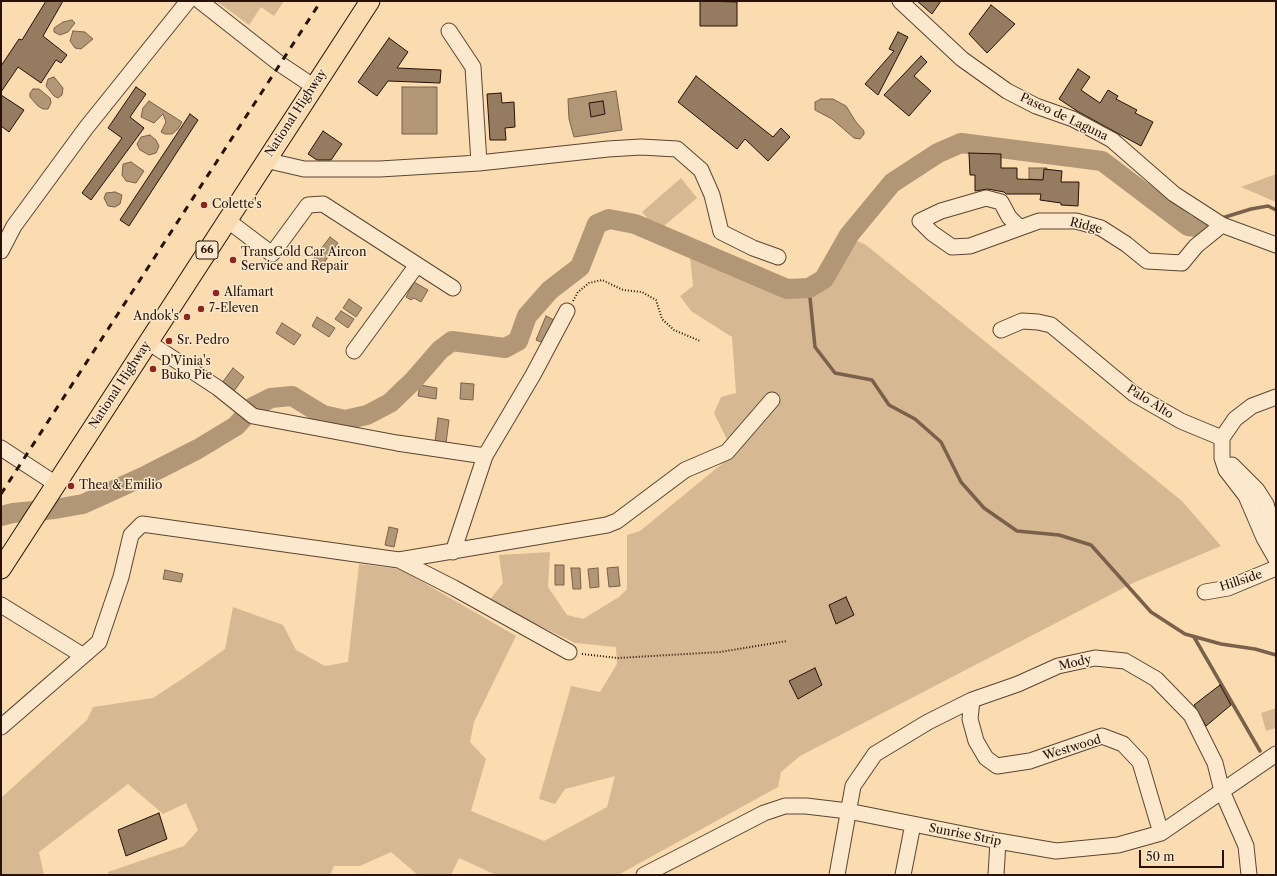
<!DOCTYPE html>
<style>
body{margin:0}
#map{position:relative;width:1277px;height:876px;overflow:hidden;background:#fadcb0;font-family:"Libre Caslon Text",serif}
canvas{display:block}
.frame{position:absolute;inset:0;border:2px solid #271108;pointer-events:none}
.scale{position:absolute;left:1139px;top:850px;width:85px;height:18px;box-sizing:border-box;border:2px solid #271108;border-top:0;padding-left:5px;font-size:12px;line-height:14px;white-space:nowrap;color:#271108;-webkit-text-stroke:3px #fce8cc;paint-order:stroke}
</style>
<div id="map">
<canvas width="1277" height="876"></canvas>
<div class="frame"></div>
<div class="scale">50 m</div>
</div>
<script>
const c = document.querySelector('canvas').getContext('2d');
c.lineJoin = 'round';
function paint(path, color) {
  c.fillStyle = color;
  c.fill(path, 'evenodd');
}
function toPath(rows) {
  const path = new Path2D();
  for (const r of rows) {
    path.moveTo(r[0], r[1]);
    for (let i = 2; i < r.length; i += 2) path.lineTo(r[i], r[i + 1]);
  }
  return path;
}
function strokePath(path, color, width, dash) {
  c.strokeStyle = color;
  c.lineWidth = width;
  c.lineCap = dash ? 'butt' : 'round';
  c.setLineDash(dash || []);
  c.stroke(path);
}
function label(font, color, halo, rows, align = 'center') {
  c.font = font + ' "Libre Caslon Text",serif';
  c.lineWidth = 3;
  c.setLineDash([]);
  c.textBaseline = 'middle';
  c.strokeStyle = halo;
  c.fillStyle = color;
  for (const [text, x, y, turn = 0] of rows) {
    c.save();
    c.translate(x, y);
    c.rotate((+turn || 0) * Math.PI / 180);
    c.textAlign = isNaN(turn) ? turn : align;
    if (halo) c.strokeText(text, 0, 0);
    c.fillText(text, 0, 0);
    c.restore();
  }
}
const green = toPath([
 [216,1,284,1,274,16,261,7,249,25],
 [1276,174,1276,202,1241,187],
 [681,178,697,198,658,231,642,212],
 [855,240,866,245,1182,501,1221,546,1133,583,800,756,781,772,778,787,618,875,496,875,459,858,451,875,418,875,391,852,360,866,334,866,330,875,109,875,108,872,184,846,198,830,186,803,163,814,128,784,39,852,44,875,1,875,1,798,87,720,93,707,153,698,185,677,225,649,233,607,283,625,296,650,325,666,348,662,359,564,400,569,516,636,474,722,470,742,486,759,471,811,544,841,607,807,615,776,565,789,555,804,539,799,571,686,600,692,617,664,616,647,575,643,489,601,503,583,499,555,550,552,548,587,567,615,583,619,619,597,627,589,627,535,640,531,734,454,714,413,721,397,736,393,732,337,691,311,680,296,693,286,689,247,788,289,809,288,825,279],
 [1276,708,1276,728,1266,731,1261,713]
]);
const water = toPath([
 [72,20,75,23,68,32,60,35,54,32,54,28,63,22,72,20],
 [73,31,85,32,93,39,81,49,75,48,70,41,73,31],
 [54,77,63,88,62,95,58,98,54,96,46,86,48,79,54,77],
 [402,87,437,87,437,134,402,134,402,87],
 [33,89,39,89,50,98,51,103,48,109,43,109,38,106,30,97,30,93,33,89],
 [616,91,622,130,574,137,569,119,568,99,616,91],
 [821,99,833,99,846,106,856,122,864,131,864,134,860,139,854,138,832,119,815,110,815,102,821,99],
 [149,101,182,122,178,129,172,134,165,134,161,132,166,122,163,114,154,123,141,117,143,108,149,101],
 [150,135,156,140,159,146,156,153,149,155,140,150,137,144,141,137,150,135],
 [131,162,144,171,136,183,126,181,122,175,123,164,131,162],
 [1029,168,1047,168,1046,180,1029,179,1029,168],
 [115,192,122,195,120,204,115,207,108,206,104,198,106,193,115,192],
 [330,237,338,243,321,267,312,261,330,237],
 [414,282,428,290,421,302,414,298,411,300,406,297,414,282],
 [349,299,362,308,356,317,343,308,349,299],
 [341,311,354,319,348,328,335,319,341,311],
 [546,316,556,321,546,344,536,340,546,316],
 [317,317,335,328,329,337,312,326,317,317],
 [282,323,301,335,294,345,276,333,282,323],
 [233,368,244,377,234,391,222,383,233,368],
 [461,383,474,384,473,400,460,399,461,383],
 [420,385,437,388,436,399,418,396,420,385],
 [438,418,449,420,446,443,435,442,438,418],
 [389,527,398,529,394,547,385,545,389,527],
 [555,565,564,565,564,585,555,585,555,565],
 [618,567,620,586,609,587,607,568,618,567],
 [571,568,580,568,581,589,573,589,571,568],
 [598,568,599,587,590,588,588,569,598,568],
 [165,570,183,574,181,582,163,579,165,570]
]);
const stream = toPath([
 [1222,218,1251,209,1268,206,1276,210],
 [809,288,815,347,835,373,872,380,889,405,915,419,941,442,961,482,984,508,1017,531,1059,535,1091,545,1151,612,1185,634,1221,644,1255,649,1276,655],
 [1194,637,1260,751]
]);
const river = toPath([
 [1,516,13,513,55,509,83,504,147,475,198,449,236,426,253,407,271,398,292,396,323,415,345,420,367,415,390,403,413,381,440,350,452,341,505,348,518,341,527,316,550,290,580,267,597,224,609,219,635,224,787,289,809,288,824,279,849,235,892,183,938,153,961,143,1102,161,1188,226,1205,228]
]);
const building = toPath([
 [46,1,63,1,43,36,67,55,61,63,56,60,41,83,18,67,1,92,1,66,19,39,22,40,46,1],
 [700,1,737,2,737,26,700,26,700,1],
 [917,1,941,1,932,14,917,1],
 [991,5,1015,24,987,53,969,34,991,5],
 [898,32,908,37,878,95,865,84,894,51,889,49,898,32],
 [389,38,408,52,397,68,441,70,440,83,388,81,377,96,358,82,389,38],
 [921,56,927,62,914,76,931,91,909,116,884,95,921,56],
 [1078,69,1090,77,1081,90,1100,103,1108,90,1118,96,1116,99,1137,110,1135,113,1153,122,1141,146,1077,111,1059,99,1078,69],
 [696,76,773,137,781,128,790,137,768,161,745,139,737,149,678,102,696,76],
 [136,87,146,94,130,117,144,128,91,200,82,193,122,138,108,128,136,87],
 [501,93,502,103,514,102,515,127,505,128,506,140,490,140,487,94,501,93],
 [1,95,24,110,9,132,1,126,1,95],
 [603,101,605,114,591,117,589,103,603,101],
 [190,114,198,120,129,226,120,220,190,114],
 [323,131,342,144,331,160,317,160,308,154,323,131],
 [969,153,1001,154,1001,168,1017,168,1017,179,1043,180,1044,169,1062,171,1061,182,1079,182,1078,206,1061,205,1061,203,1040,200,1041,194,1006,194,1004,192,988,189,975,191,975,175,970,175,969,153],
 [846,597,854,615,836,624,829,605,846,597],
 [815,668,822,685,798,699,789,681,815,668],
 [1220,685,1231,705,1206,726,1194,705,1220,685],
 [159,813,167,839,126,856,118,830,159,813]
]);
const path = toPath([
 [573,301,578,292,589,283,602,280,623,290,642,292,656,300,662,319,674,330,700,341],
 [582,654,618,658,720,652,787,641]
]);
const minor = toPath([
 [200,1,280,64,313,86],
 [900,1,962,59,1007,91,1036,106,1073,119,1112,140,1174,194,1222,225,1276,245],
 [449,31,473,67,479,163],
 [265,160,304,169,380,169,479,163,608,149,641,147,677,149,701,170,712,195,721,232,753,248,778,257],
 [227,220,272,254,308,205,323,204,453,288],
 [1019,227,1009,217,1001,202,986,198,941,211,920,221,932,233,952,247,970,246,1039,221,1076,221,1101,228,1126,244,1147,261,1182,263,1196,246,1222,225],
 [1,251,14,226,86,128,188,1],
 [1001,330,1022,321,1038,322,1051,325,1134,394,1181,421,1222,438],
 [148,342,218,388,253,416,397,443,485,456],
 [354,351,417,265],
 [1276,397,1252,406,1235,419,1222,438,1222,458,1226,470,1246,496,1264,538,1276,559],
 [1,448,56,484],
 [1232,465,1257,490,1266,504,1276,538],
 [453,552,485,456,533,375,567,311],
 [399,560,454,588,569,652],
 [1205,592,1228,588,1276,568],
 [1,605,82,655],
 [972,700,970,719,976,741,986,758,997,766,1030,761,1102,736,1123,744,1140,762,1161,833],
 [1,727,99,642,121,577,131,535,142,524,399,560,607,525,617,521,685,470,727,452,772,400],
 [644,875,764,813,785,806,806,806,848,811,998,841,1056,851,1118,845,1161,833,1276,754],
 [837,875,853,786,875,754,928,722,972,700,1018,684,1058,666,1095,658,1125,661,1156,679,1191,715,1215,763,1222,791,1246,846,1249,875],
 [903,875,913,824],
 [996,875,998,841]
]);
const major = toPath([
 [1,569,370,1]
]);
const rail = toPath([
 [1,494,321,1]
]);
const markers = [
 [204,205,4,"#8f2418"],
 [233,260,4,"#8f2418"],
 [216,293,4,"#8f2418"],
 [201,309,4,"#8f2418"],
 [187,317,4,"#8f2418"],
 [169,341,4,"#8f2418"],
 [153,369,4,"#8f2418"],
 [71,486,4,"#8f2418"]
];
const shields = [
 [207,250,22]
];
const shieldNames = [
 ["66",207,250]
];
const streetNames = [
 ["National Highway",296,113,-57],
 ["Paseo de Laguna",1064,117,25],
 ["Ridge",1086,226,14],
 ["National Highway",120,385,-57],
 ["Palo Alto",1150,402,32],
 ["Hillside",1241,581,-18],
 ["Mody",1075,663,-13],
 ["Westwood",1072,748,-17],
 ["Sunrise Strip",965,835,11]
];
const poiNames = [
 ["Colette's",212,205],
 ["TransCold Car Aircon",241,253],
 ["Service and Repair",241,267],
 ["Alfamart",224,293],
 ["7-Eleven",209,309],
 ["Andok's",179,317,"right"],
 ["Sr. Pedro",177,341],
 ["D'Vinia's",161,362],
 ["Buko Pie",161,376],
 ["Thea & Emilio",79,486]
];
paint(green, '#d6b993');
paint(water, '#b29777');
strokePath(water, '#7a614b', 1);
strokePath(stream, '#7a614b', 3.5);
strokePath(river, '#b29777', 20);
paint(building, '#957b5f');
strokePath(building, '#271108', 1);
strokePath(minor, '#5c4432', 17);
strokePath(major, '#271108', 21);
strokePath(path, '#271108', 2, [1, 2]);
strokePath(minor, '#fce8cc', 15);
strokePath(major, '#fadcb0', 19);
strokePath(rail, '#271108', 3, [7, 7]);
for (const [x, y, r, color] of markers) {
  const dot = new Path2D();
  dot.arc(x, y, r, 0, 2 * Math.PI);
  c.fillStyle = color;
  c.fill(dot);
  strokePath(dot, '#fce8cc', 1.5);
}
for (const [x, y, w] of shields) {
  const box = new Path2D();
  box.roundRect(x - w / 2, y - 9, w, 18, 3);
  c.fillStyle = '#fce8cc';
  c.fill(box);
  strokePath(box, '#271108', 1);
}
label('bold 11px', '#271108', null, shieldNames);
label('12px', '#271108', '#fce8cc', streetNames);
label('12px', '#271108', '#fce8cc', poiNames, 'left');
</script>
